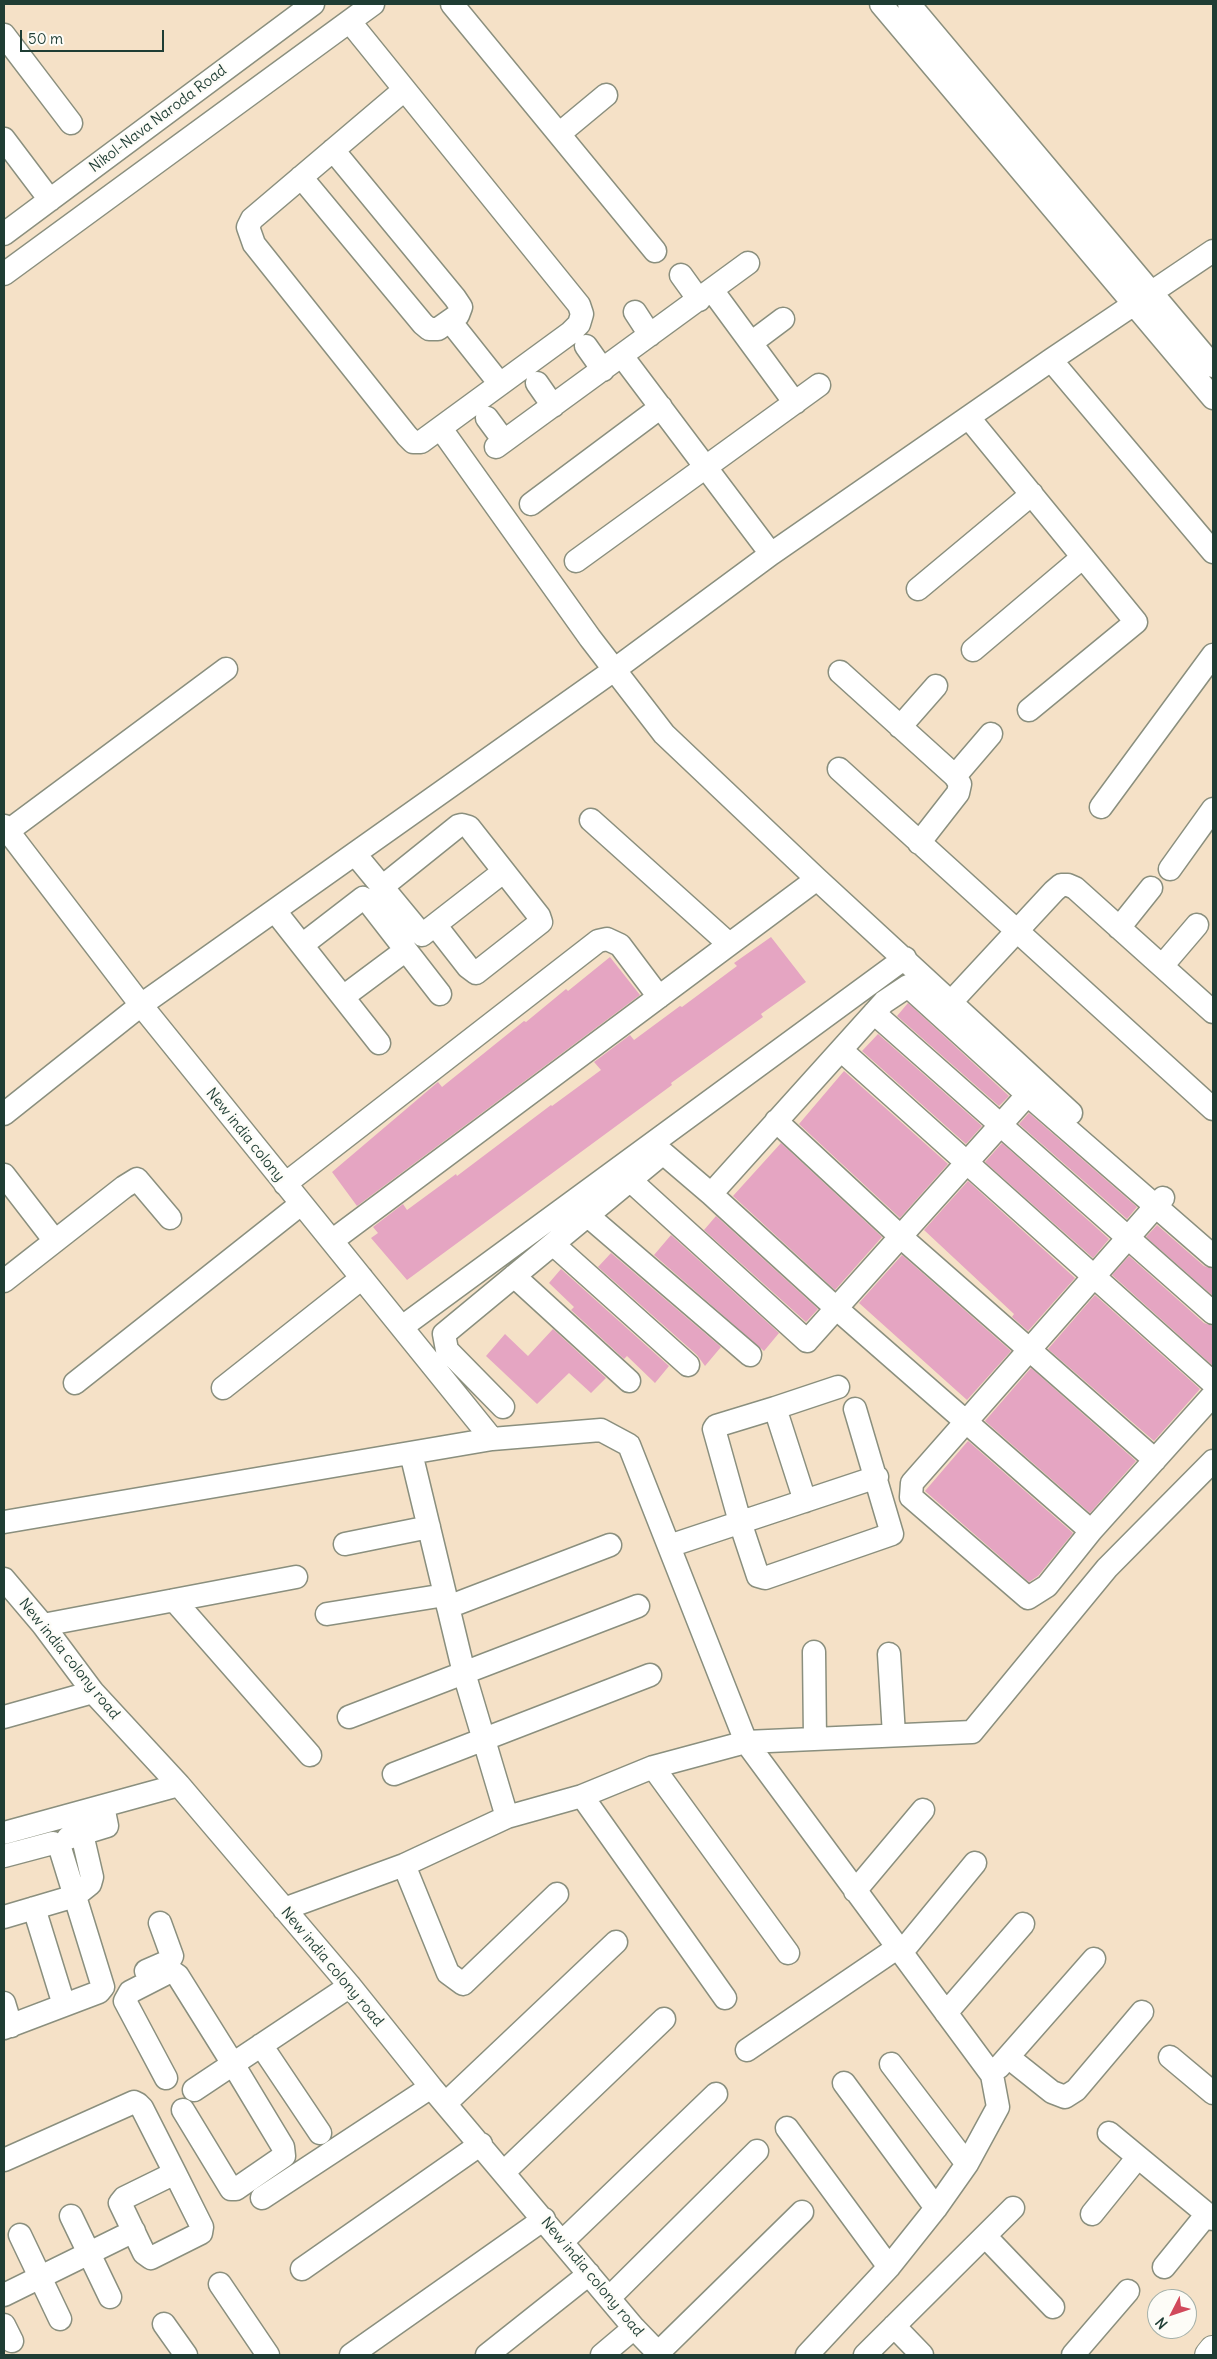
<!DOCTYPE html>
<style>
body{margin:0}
#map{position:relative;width:1217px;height:2359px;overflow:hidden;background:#f5e1c7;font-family:Delius,sans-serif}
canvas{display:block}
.frame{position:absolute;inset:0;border:5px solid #1f3d34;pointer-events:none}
.north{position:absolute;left:1147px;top:2289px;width:50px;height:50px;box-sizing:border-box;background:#fdfcf7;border:1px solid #a4b0a9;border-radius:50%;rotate:229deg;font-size:14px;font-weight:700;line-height:20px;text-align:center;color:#1f3d34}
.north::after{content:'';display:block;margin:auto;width:18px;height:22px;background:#d1495b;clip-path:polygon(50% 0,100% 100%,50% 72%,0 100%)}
.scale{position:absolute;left:20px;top:30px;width:144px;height:22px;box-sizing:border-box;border:2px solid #1f3d34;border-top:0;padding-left:6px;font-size:15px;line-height:18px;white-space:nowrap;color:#1f3d34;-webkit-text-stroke:4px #fdfcf7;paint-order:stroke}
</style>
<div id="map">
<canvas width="1217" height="2359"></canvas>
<div class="frame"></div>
<div class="north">N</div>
<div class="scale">50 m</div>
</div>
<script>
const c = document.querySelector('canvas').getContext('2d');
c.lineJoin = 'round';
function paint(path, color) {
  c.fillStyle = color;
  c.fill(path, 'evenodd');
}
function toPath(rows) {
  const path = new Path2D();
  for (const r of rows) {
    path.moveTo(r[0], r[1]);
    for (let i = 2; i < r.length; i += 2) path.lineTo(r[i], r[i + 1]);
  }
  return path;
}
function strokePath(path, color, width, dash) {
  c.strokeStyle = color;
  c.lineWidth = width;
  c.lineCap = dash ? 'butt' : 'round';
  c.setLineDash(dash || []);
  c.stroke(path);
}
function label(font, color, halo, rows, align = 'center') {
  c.font = font + ' Delius,sans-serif';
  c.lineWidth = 5;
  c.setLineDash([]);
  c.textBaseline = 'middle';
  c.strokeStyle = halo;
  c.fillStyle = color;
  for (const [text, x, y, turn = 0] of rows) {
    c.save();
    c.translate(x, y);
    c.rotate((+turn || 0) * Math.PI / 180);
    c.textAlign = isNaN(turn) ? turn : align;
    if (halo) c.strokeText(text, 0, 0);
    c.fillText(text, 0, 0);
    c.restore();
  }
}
const building = toPath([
 [771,937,806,982,761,1014,763,1017,671,1083,672,1085,407,1280,371,1238,378,1233,373,1227,403,1204,407,1210,456,1174,457,1176,551,1105,552,1106,601,1070,594,1062,630,1035,634,1040,680,1006,682,1007,737,966,734,963],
 [610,957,640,995,357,1206,332,1172,438,1082,442,1087,524,1021,526,1022,566,989,568,991],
 [908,1003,1009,1096,999,1106,897,1016],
 [878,1034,982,1126,966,1144,862,1051],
 [844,1071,948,1164,900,1218,799,1124],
 [1029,1113,1137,1207,1127,1219,1019,1124],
 [781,1143,882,1237,835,1290,733,1196],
 [1002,1143,1109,1239,1093,1258,985,1162],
 [968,1181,1075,1278,1028,1331,1012,1317,1014,1314,924,1230],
 [716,1216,818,1309,806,1322,704,1230],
 [1157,1225,1204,1266,1213,1269,1213,1296,1146,1237],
 [671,1235,779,1333,764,1351,654,1255],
 [611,1253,721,1347,705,1366,697,1355,598,1267],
 [902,1255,1011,1351,967,1400,859,1303],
 [1129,1256,1204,1323,1213,1326,1213,1366,1112,1275],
 [561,1269,669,1366,655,1383,627,1356,624,1359,571,1310,574,1307,549,1283],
 [1095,1295,1200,1389,1154,1441,1048,1349],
 [553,1329,606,1378,591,1393,569,1373,537,1404,486,1356,505,1334,528,1356],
 [1031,1368,1136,1461,1090,1513,985,1421],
 [968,1441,1073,1533,1038,1576,1029,1582,925,1491]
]);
const minor = toPath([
 [452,4,655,251],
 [881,4,1213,398],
 [909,4,1213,366],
 [350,22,579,305,582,314,579,324,570,333,421,442,413,442,407,436,254,244,248,227,252,219,404,90],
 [4,35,71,123],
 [559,134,606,95],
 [4,139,50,200],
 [301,177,423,324,429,329,438,329,458,315,461,307,455,298,333,150],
 [4,234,313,4],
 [4,274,373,4],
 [681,275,699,300],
 [712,290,795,403],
 [635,312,650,335],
 [450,321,500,384],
 [751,343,783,319],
 [586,346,603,370],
 [622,356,771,554],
 [1051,360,1213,552],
 [537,383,553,406],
 [487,418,504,441],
 [969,418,1136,622,1029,710],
 [444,433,590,638,664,734,817,879,1071,1113],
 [496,447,748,263],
 [531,504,661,407],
 [576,561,819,385],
 [918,589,1032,494],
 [973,650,1083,557],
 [840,672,955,776,960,784,958,793,919,843],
 [900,727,936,686],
 [839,769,1213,1109],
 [955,776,991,734],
 [1101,807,1213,655],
 [591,820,729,944],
 [4,826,141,1005,492,1439],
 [8,831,226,669],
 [355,854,422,935,503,872],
 [1170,869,1213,809],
 [382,887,458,826,462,825,469,827,539,916,541,922,476,973,468,967,436,926],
 [275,911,379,1043],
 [1119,928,1151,888],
 [302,945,363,898,367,900,440,994],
 [1162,966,1197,925],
 [343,997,406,950],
 [952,1001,1054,891,1061,885,1068,885,1075,888,1213,1012],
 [874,1013,1213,1313],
 [841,1050,1213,1383],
 [4,1114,141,1005,614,670,771,554,1051,360,1213,251],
 [776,1121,901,1237,1155,1460],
 [4,1175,55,1241],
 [631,1181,807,1341,1038,1083],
 [285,1184,598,941,607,939,620,945,659,997],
 [711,1194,837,1309,1091,1531],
 [1163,1198,912,1483,911,1497,1028,1598,1047,1586,1091,1531,1213,1395],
 [587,1215,750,1355],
 [333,1240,817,879],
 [553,1244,688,1365],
 [514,1276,629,1381],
 [4,1281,124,1187,137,1179,170,1218],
 [402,1327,905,958],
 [75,1383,301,1204],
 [223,1388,362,1278],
 [503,1407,447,1350,444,1334,663,1153,711,1194,884,1002,908,986,1028,1095,1213,1256],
 [775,1408,838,1387],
 [411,1453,464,1673,507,1817],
 [805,1501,775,1408,716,1426,714,1429,740,1522,758,1576,765,1578,892,1534,855,1409],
 [4,1522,492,1439,601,1430,629,1445,746,1742,992,2075,998,2107,967,2164,936,2208,889,2267,807,2355],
 [345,1544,429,1527],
 [669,1546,877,1477],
 [4,1579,43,1625,93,1692,179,1785,350,1986,431,2087,634,2328,660,2355],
 [174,1600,310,1755],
 [448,1607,610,1545],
 [327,1614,445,1595],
 [43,1625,296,1577],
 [814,1652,815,1739],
 [889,1654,894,1735],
 [4,1717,93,1692],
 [349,1717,638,1606],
 [653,1767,788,1953],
 [394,1774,650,1675],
 [582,1796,725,1998],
 [4,1833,179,1785],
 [68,1838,107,1826,103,1806],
 [4,1856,53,1843,60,1848,103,1987,99,1992,4,2028],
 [404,1865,448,1973,463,1984,557,1894],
 [855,1891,923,1810],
 [34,1908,64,2005],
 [284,1909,404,1865,507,1817,582,1796,653,1767,746,1742,972,1732,1107,1568,1213,1461],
 [4,1917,75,1896,90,1884,92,1877,82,1834],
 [901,1953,975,1863],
 [146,1971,169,1961,172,1956,160,1923],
 [4,2003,11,2026],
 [946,2013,1023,1924],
 [261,2045,320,2133],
 [747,2050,897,1948],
 [1008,2057,1052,2092,1065,2097,1076,2090,1142,2012],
 [1170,2057,1213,2093],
 [891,2064,967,2164],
 [999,2067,1094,1959],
 [166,2078,125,2001,130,1992,171,1971,178,1976,233,2064,283,2147,284,2156,236,2189,231,2189,183,2110],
 [844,2083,936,2208],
 [194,2090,350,1986],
 [446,2103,616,1942],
 [787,2128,889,2267],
 [1109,2133,1138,2157],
 [4,2160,134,2102,138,2104,142,2108,175,2173,202,2227,201,2233,151,2258,144,2253,120,2203,124,2198,175,2173],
 [504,2172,664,2019],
 [262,2198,431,2087],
 [1092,2214,1138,2157,1213,2219],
 [71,2216,110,2297],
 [20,2235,60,2319],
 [985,2236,1053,2307],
 [563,2241,716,2094],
 [1164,2267,1207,2214],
 [302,2269,481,2144],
 [220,2284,268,2355],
 [4,2295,134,2231],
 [610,2297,757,2151],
 [164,2324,186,2355],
 [4,2325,12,2341],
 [894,2326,922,2355],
 [658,2353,802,2212],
 [351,2355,544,2219],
 [487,2355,589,2274],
 [602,2355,634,2328],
 [865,2355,1013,2208],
 [1073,2355,1128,2291]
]);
const major = toPath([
 [1209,2355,1213,2350]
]);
const streetNames = [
 ["Nikol-Nava Naroda Road",158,119,-37],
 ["New india colony",245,1135,51],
 ["New india colony road",69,1659,51],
 ["New india colony road",332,1967,50],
 ["New india colony road",592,2277,50]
];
paint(building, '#e5a5c2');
strokePath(minor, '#8a8f7e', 25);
strokePath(major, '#8a8f7e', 30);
strokePath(minor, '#fff', 22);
strokePath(major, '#fff', 28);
label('15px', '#1f3d34', '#fdfcf7', streetNames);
</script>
